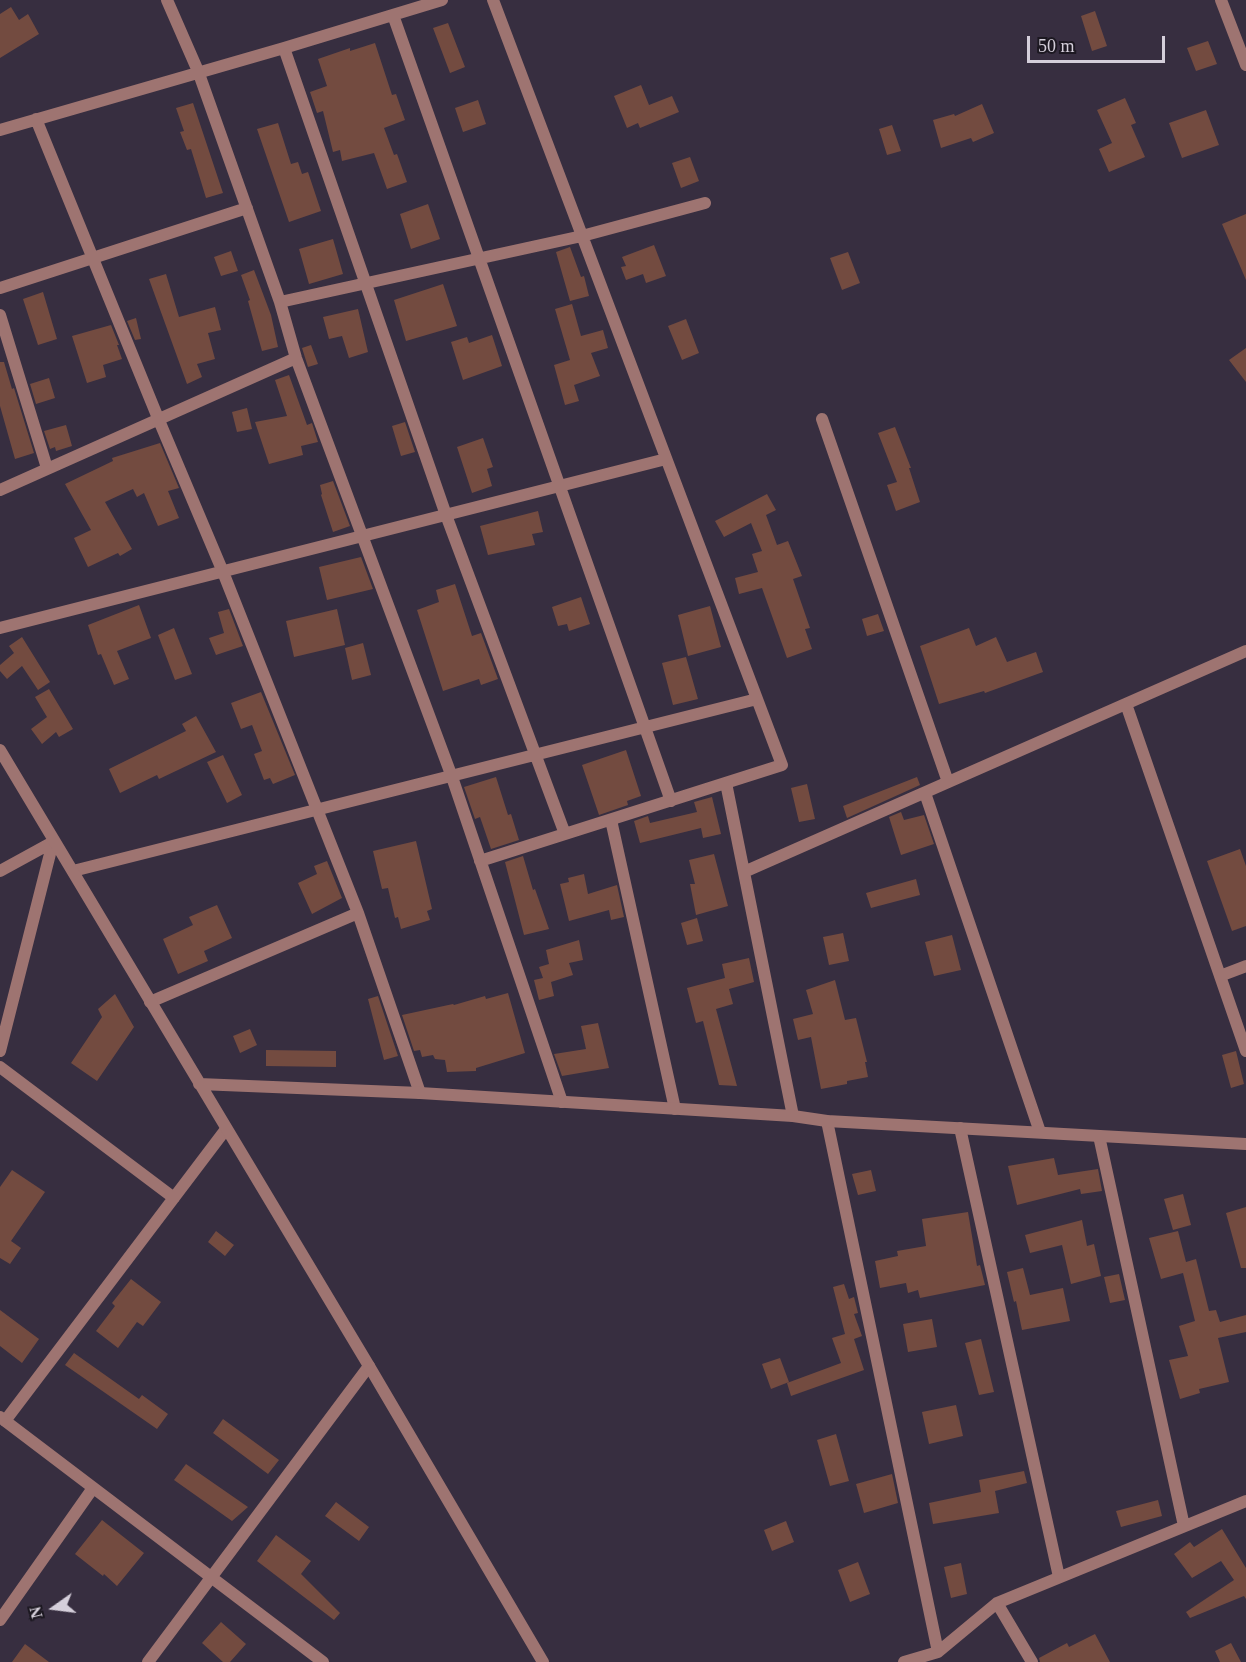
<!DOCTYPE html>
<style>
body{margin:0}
#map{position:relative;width:1246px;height:1662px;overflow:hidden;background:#372e40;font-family:Georgia,serif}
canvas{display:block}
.north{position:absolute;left:24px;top:1578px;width:60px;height:60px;-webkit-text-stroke:4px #1c1821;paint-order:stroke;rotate:256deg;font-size:16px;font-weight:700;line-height:24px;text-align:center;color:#d5cfdb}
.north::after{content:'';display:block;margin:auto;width:21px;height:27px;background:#d5cfdb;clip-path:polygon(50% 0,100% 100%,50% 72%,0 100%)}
.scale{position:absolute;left:1027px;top:36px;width:138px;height:27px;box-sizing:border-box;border:3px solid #d5cfdb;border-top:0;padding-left:8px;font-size:18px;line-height:21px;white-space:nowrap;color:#d5cfdb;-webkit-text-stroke:4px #1c1821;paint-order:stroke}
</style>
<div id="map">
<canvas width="1246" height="1662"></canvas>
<div class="north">N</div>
<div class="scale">50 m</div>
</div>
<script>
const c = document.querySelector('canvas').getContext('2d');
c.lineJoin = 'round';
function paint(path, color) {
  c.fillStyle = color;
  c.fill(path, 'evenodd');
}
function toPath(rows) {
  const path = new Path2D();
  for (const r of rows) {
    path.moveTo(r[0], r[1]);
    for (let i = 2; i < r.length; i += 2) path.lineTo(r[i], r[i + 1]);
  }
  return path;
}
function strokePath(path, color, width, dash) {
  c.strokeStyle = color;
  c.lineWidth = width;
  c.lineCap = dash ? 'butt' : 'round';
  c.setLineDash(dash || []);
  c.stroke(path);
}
const building = toPath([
 [11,7,19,20,28,14,39,34,0,58,0,14],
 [1095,11,1107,46,1092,51,1081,16],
 [448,23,465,67,450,73,433,28],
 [1208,41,1217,64,1196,71,1187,48],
 [375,43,392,95,396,94,405,120,384,128,394,155,397,154,407,182,387,189,374,153,342,161,340,150,333,152,323,111,317,113,310,92,327,86,318,59,350,48,350,51],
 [641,85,649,105,672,96,679,112,640,128,638,123,627,128,614,96],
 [1125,98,1136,123,1131,125,1145,157,1109,172,1099,149,1112,143,1097,110],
 [478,100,486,124,463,132,455,108],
 [193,103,223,193,206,198,191,149,187,150,180,132,184,131,176,108],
 [982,104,994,133,973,142,971,138,941,148,933,120,954,114,955,116],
 [1206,110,1219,145,1182,158,1169,123],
 [278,123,291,164,298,162,302,174,308,172,321,211,289,222,257,129],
 [892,125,901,151,887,155,879,129],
 [690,157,699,181,681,188,672,163],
 [428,204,440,239,411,249,400,214],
 [1246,214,1246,280,1222,224],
 [333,239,343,274,309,284,299,249],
 [654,245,666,276,646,283,643,274,626,280,621,267,626,266,622,257],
 [570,247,581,277,584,276,589,296,570,301,556,252],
 [231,251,238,271,221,276,214,257],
 [848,252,860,283,842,290,830,258],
 [254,270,271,315,278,347,262,351,248,301,250,300,241,275],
 [166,274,179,317,215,307,221,330,208,333,215,359,197,364,202,377,187,384,149,279],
 [443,284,457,326,406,341,394,300],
 [43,292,57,339,38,345,23,299],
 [572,304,581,336,603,330,608,348,591,353,600,376,574,385,579,401,565,405,554,365,570,360,555,309],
 [358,309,368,352,349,358,342,336,329,339,323,317],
 [136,318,141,339,135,340,127,321],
 [686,319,699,353,682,360,668,326],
 [111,325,119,345,117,345,122,359,103,365,106,377,87,383,72,336],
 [492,335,502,366,463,380,451,342,467,337,469,343],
 [311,345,318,364,308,367,302,348],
 [1246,348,1246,382,1229,360],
 [0,362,4,362,12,389,14,388,34,453,15,459,0,406],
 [289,375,307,425,312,423,318,442,301,446,303,455,269,464,255,422,287,416,275,380],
 [49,378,55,398,36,404,30,384],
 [247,408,252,429,237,432,232,412],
 [405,422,415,452,401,456,392,426],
 [66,425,72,446,56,451,55,447,50,449,44,431],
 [895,427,911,468,909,468,920,502,896,511,887,485,897,482,878,433],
 [483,438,493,467,487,469,492,486,472,493,457,447],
 [160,443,179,488,168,491,179,518,158,526,144,493,137,497,133,489,105,502,132,549,120,556,118,553,88,567,74,538,91,530,65,484,113,461,112,458],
 [333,481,350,526,333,532,321,495,322,494,320,485],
 [767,494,776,510,766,515,777,545,788,541,802,576,793,579,810,628,805,629,812,649,787,658,762,588,739,594,735,578,758,572,752,554,762,551,751,523,724,537,715,521],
 [538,511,543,532,532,534,535,545,488,555,480,526],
 [361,557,373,589,327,600,319,567],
 [455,584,472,636,481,633,498,679,481,685,479,679,443,691,417,610,439,602,436,590],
 [581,597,590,624,569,631,567,624,558,626,552,607],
 [139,605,151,638,117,651,129,679,114,685,101,654,98,655,88,625],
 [710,606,721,647,688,656,678,615],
 [229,609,243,646,216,655,209,638,224,633,218,612],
 [337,609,345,645,294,657,286,621],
 [878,614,884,631,867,636,862,619],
 [174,628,192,674,175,680,158,635],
 [969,628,976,646,996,637,1007,662,1036,652,1043,672,985,693,984,691,939,704,920,646],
 [22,637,50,682,38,690,22,666,7,679,0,671,0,665,14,653,9,646],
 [363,643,371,675,352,680,345,648],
 [686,657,698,699,673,705,662,663],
 [49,689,73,729,59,737,56,732,42,744,31,729,47,717,35,697],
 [261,692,295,775,273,784,270,778,264,780,254,754,262,751,252,725,241,729,231,703],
 [196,716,216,752,159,779,157,775,120,793,109,769,186,731,182,724],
 [626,750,641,796,627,801,628,805,599,815,582,765],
 [223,755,242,795,227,803,207,762],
 [496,777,508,815,511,814,519,840,491,849,480,817,475,819,464,787],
 [917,777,920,785,847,818,843,806],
 [807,784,815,819,799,822,791,788],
 [712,797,721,834,703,838,701,828,640,843,634,821,648,816,650,823,697,812,694,802],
 [901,812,904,820,924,815,934,844,901,855,889,817],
 [416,841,432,909,427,911,430,920,401,929,398,917,395,918,388,888,382,889,373,851],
 [1240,849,1246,866,1246,926,1232,931,1207,861],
 [714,854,728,906,696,915,690,884,695,884,689,860],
 [523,856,533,890,535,889,549,929,524,935,505,862],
 [327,861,342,898,312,914,298,883,317,874,314,866],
 [584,874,588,894,617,885,624,917,611,920,609,910,569,921,560,884,569,882,568,878],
 [916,879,920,895,871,908,866,893],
 [217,905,232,938,204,951,208,961,178,974,163,939,193,925,189,917],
 [697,918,703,941,687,945,681,923],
 [843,933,849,961,829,965,823,937],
 [952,935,961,970,934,976,925,942],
 [579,940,583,960,569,963,573,975,551,982,554,996,539,1000,534,980,543,978,539,967,549,964,546,950],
 [749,958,754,982,729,989,733,1004,716,1009,737,1086,719,1085,703,1021,696,1023,687,988,725,978,722,964],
 [835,980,845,1020,856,1018,867,1062,865,1062,868,1077,847,1081,847,1084,821,1089,811,1037,798,1040,793,1019,813,1014,806,990],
 [508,993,525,1053,476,1068,476,1071,447,1072,445,1060,435,1059,433,1055,422,1057,420,1050,414,1051,402,1015,453,1004,454,1005,485,996,486,999],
 [115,994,134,1027,97,1081,71,1063,102,1017,98,1009],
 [378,996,398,1056,384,1060,368,999],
 [598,1023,609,1068,562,1076,554,1054,586,1049,581,1026],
 [250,1029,257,1045,240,1053,233,1036],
 [266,1050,336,1051,336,1067,266,1066],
 [1236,1051,1244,1084,1231,1088,1222,1055],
 [1054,1158,1058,1175,1098,1169,1102,1191,1081,1194,1080,1189,1017,1205,1008,1166],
 [12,1170,45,1192,11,1241,21,1248,10,1264,0,1258,0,1187],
 [871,1170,876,1191,858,1195,852,1174],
 [1183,1194,1191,1225,1173,1230,1164,1199],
 [1246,1207,1246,1268,1241,1268,1226,1213],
 [968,1212,977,1266,980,1265,985,1285,920,1298,918,1290,908,1293,906,1283,880,1288,875,1261,898,1256,897,1251,926,1246,922,1219],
 [1082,1220,1087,1246,1094,1244,1101,1276,1071,1284,1062,1245,1030,1253,1025,1235],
 [216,1231,234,1245,225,1256,208,1242],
 [1178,1231,1186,1262,1196,1259,1209,1311,1216,1310,1220,1322,1246,1315,1246,1332,1218,1338,1229,1382,1199,1389,1200,1393,1180,1399,1169,1360,1188,1356,1179,1326,1195,1321,1183,1273,1161,1279,1149,1238],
 [1023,1268,1030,1295,1063,1288,1070,1321,1022,1330,1016,1301,1014,1302,1007,1272],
 [1119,1274,1125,1300,1110,1303,1104,1277],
 [131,1279,161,1302,143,1326,137,1322,118,1348,96,1331,115,1306,112,1303],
 [844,1284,849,1299,854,1297,858,1313,854,1314,862,1336,854,1339,864,1370,791,1396,787,1383,841,1363,832,1338,845,1334,833,1287],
 [0,1310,39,1339,22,1363,0,1346],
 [932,1319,937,1347,908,1352,903,1324],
 [981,1339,994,1392,979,1395,965,1343],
 [74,1353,139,1399,142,1395,168,1414,157,1429,65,1365],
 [780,1358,789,1382,771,1389,762,1364],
 [956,1405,963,1436,929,1444,922,1412],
 [223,1419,279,1460,268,1474,213,1433],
 [836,1434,849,1481,830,1486,817,1440],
 [186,1464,248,1507,232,1521,174,1480],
 [1024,1471,1027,1483,995,1491,999,1513,933,1524,929,1503,981,1492,979,1480],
 [892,1474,898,1503,864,1513,856,1484],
 [1158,1500,1162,1516,1121,1527,1116,1511],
 [336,1502,369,1527,359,1541,325,1516],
 [102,1520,144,1553,117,1586,104,1574,103,1576,75,1554],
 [786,1521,794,1542,772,1551,764,1530],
 [1222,1529,1246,1568,1246,1599,1244,1596,1190,1618,1186,1612,1234,1580,1221,1561,1192,1578,1174,1554,1190,1542,1194,1547],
 [276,1535,311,1561,301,1574,340,1613,334,1620,257,1561],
 [858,1562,870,1594,850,1602,838,1570],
 [961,1563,967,1594,951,1598,944,1567],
 [221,1622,246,1644,230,1662,223,1662,202,1643],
 [1095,1634,1110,1662,1040,1662,1039,1658,1067,1643,1069,1647],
 [1231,1643,1241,1662,1220,1662,1215,1651],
 [25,1644,49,1662,12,1662]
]);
const minor = toPath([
 [167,0,198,71,280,302,296,358,452,777,562,1102],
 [1221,0,1246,65],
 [393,15,671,801],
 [284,48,446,515,565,834],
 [36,119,158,418,223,572,358,913,420,1093],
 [0,130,284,48,442,0],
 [0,288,247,208],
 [280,302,582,236,705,203],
 [0,315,47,468],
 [822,419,948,782],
 [0,490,296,358],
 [0,628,666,459],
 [1126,704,1246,1051],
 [726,783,793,1116],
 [925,793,1040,1132],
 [611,820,675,1109],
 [480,861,782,765,493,0],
 [0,871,53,842],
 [73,871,757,699],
 [744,872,1246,651],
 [1220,976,1246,966],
 [150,1002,358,913],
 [0,1051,53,842],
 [0,1067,174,1198],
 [827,1121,938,1652],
 [960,1128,1059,1577],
 [1099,1136,1184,1526],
 [0,1417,323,1662],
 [5,1421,226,1129],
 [997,1603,1032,1662],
 [0,1620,93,1488],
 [148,1662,369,1366],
 [904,1662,938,1652,997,1603,1246,1501]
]);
const tertiary = toPath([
 [0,750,369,1366,543,1662],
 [199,1084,420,1093,793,1116,827,1121,1246,1144]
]);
paint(building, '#734b40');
strokePath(minor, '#9e7471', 12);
strokePath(tertiary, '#9e7471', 12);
</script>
